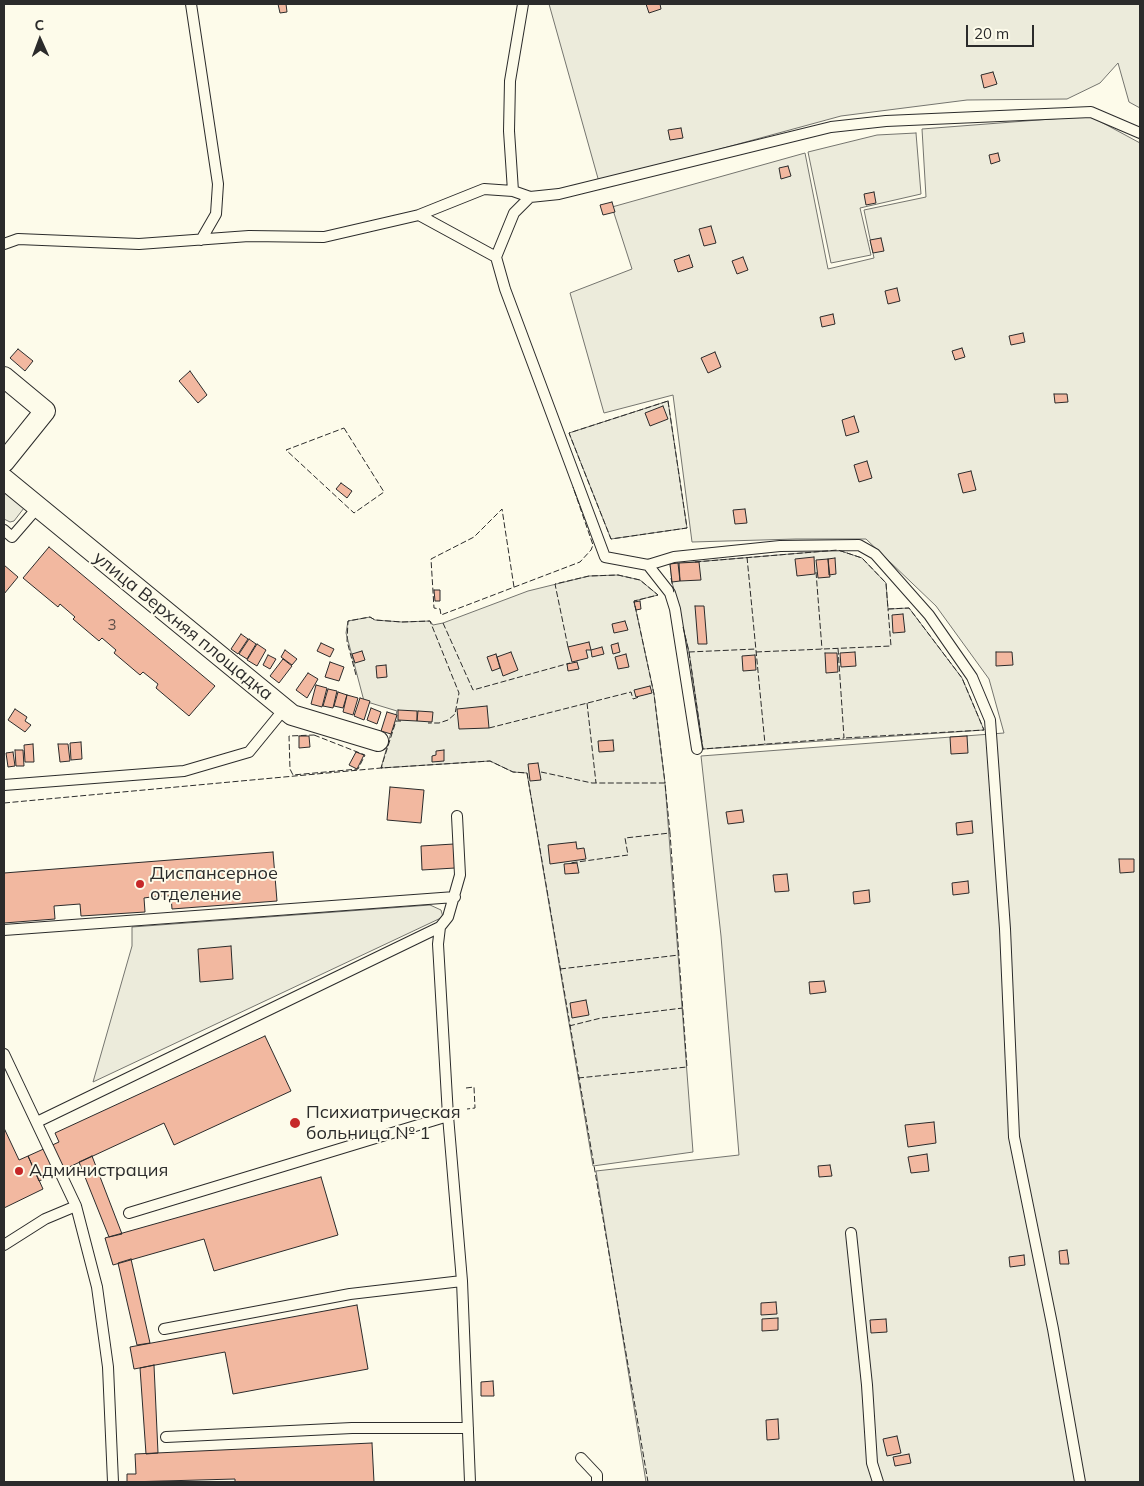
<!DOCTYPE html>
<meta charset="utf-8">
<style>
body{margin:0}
#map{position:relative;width:1144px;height:1486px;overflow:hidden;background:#fdfbea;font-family:Mulish,sans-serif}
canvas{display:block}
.frame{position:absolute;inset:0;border:5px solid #2b2b2b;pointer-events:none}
.north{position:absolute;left:15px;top:15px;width:50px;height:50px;-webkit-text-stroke:4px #fdfbea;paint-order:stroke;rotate:358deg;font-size:14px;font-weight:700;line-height:20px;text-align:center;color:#2b2b2b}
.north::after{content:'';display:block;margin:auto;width:18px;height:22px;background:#2b2b2b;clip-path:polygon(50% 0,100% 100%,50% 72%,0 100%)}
.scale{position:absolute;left:966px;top:25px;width:68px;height:22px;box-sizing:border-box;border:2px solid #2b2b2b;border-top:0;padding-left:6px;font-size:15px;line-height:18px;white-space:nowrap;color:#2b2b2b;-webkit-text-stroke:4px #fdfbea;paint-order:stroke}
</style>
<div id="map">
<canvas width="1144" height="1486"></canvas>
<div class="frame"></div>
<div class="north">С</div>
<div class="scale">20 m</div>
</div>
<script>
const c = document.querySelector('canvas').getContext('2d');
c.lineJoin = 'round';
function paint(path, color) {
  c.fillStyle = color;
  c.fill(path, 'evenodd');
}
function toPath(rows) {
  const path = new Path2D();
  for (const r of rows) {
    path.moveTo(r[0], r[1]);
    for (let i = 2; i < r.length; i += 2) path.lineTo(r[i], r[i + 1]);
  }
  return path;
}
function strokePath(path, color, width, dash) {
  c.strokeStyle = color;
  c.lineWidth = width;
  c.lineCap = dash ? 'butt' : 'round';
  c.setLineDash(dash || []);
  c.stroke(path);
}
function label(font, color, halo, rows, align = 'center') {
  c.font = font + ' Mulish,sans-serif';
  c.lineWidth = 4;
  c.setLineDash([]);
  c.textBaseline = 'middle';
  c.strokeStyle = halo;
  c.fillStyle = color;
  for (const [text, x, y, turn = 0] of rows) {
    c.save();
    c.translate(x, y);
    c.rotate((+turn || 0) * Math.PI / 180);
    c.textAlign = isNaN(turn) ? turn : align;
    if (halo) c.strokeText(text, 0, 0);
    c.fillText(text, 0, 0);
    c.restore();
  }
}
const green = toPath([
 [549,4,1140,4,1140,108,1129,102,1118,63,1100,83,1067,99,967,100,841,116,599,182,549,4],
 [1090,116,1140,143,1140,1482,646,1482,596,1171,739,1155,721,936,701,756,1004,733,989,679,936,606,866,539,796,539,692,542,673,395,604,413,570,293,632,269,612,207,805,153,828,269,874,258,864,210,926,197,922,129,1090,116],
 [916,133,921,194,860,208,871,255,831,263,808,152,877,135,916,133],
 [668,401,687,528,611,539,569,433,668,401],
 [4,485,24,508,14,521,10,522,4,519,4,485],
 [838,550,862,558,886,583,888,609,909,608,962,678,984,730,703,749,689,652,672,582,670,564,838,550],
 [618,575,640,580,658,595,634,601,654,694,665,783,693,1152,593,1166,527,773,513,772,490,761,381,768,397,711,364,701,346,633,348,621,370,617,375,620,402,622,430,621,433,625,443,623,528,591,589,576,618,575],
 [430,905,441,910,443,917,93,1082,132,946,132,927,430,905]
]);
const building = toPath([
 [278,4,286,4,287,12,280,13,278,4],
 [646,4,660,4,661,9,649,13,646,4],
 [993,72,997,84,984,88,981,75,993,72],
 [681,128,683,138,670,140,668,130,681,128],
 [998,153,1000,161,991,164,989,155,998,153],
 [788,166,791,176,781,179,779,168,788,166],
 [874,192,876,203,866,205,864,194,874,192],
 [612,202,615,212,603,215,600,205,612,202],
 [711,226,716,243,704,246,699,229,711,226],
 [881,238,884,251,873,253,870,240,881,238],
 [689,255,693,267,678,272,674,260,689,255],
 [743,257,748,270,737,274,732,261,743,257],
 [897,288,900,301,888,304,885,291,897,288],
 [833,314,835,324,822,327,820,317,833,314],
 [1023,333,1025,342,1011,345,1009,336,1023,333],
 [962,348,965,357,955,360,952,351,962,348],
 [18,349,33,361,25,371,10,358,18,349],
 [715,352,721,367,708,373,701,358,715,352],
 [190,371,207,395,198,403,179,381,190,371],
 [1054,394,1067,394,1068,402,1055,403,1054,394],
 [663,406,668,419,650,426,645,413,663,406],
 [854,416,859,432,846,436,842,420,854,416],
 [867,461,872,478,859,482,854,465,867,461],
 [971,471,976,490,963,493,958,474,971,471],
 [341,483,352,491,347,498,336,489,341,483],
 [745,509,747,523,735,524,733,510,745,509],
 [49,547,215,686,189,716,156,688,158,684,143,672,140,675,114,653,116,650,102,638,99,641,73,619,75,617,60,604,58,607,23,578,49,547],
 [814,557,815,574,797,576,795,559,814,557],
 [835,558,836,574,829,575,828,559,835,558],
 [828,559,830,577,818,578,816,560,828,559],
 [699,562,701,580,680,581,679,563,699,562],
 [678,563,680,581,672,582,670,564,678,563],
 [4,565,18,577,4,594,4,565],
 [434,590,440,590,440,601,435,601,434,590],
 [640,601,641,609,636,610,634,602,640,601],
 [695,606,704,606,707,644,698,644,695,606],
 [903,614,905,632,893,633,892,615,903,614],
 [625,621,628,630,614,633,612,624,625,621],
 [241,634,248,639,238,654,231,649,241,634],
 [249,639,256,644,247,659,239,654,249,639],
 [589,642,591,650,586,650,588,658,572,662,568,647,589,642],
 [321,643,334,649,330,657,317,651,321,643],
 [618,643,620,652,613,654,611,645,618,643],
 [257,644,266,650,257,666,247,660,257,644],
 [602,647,604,654,592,657,591,650,602,647],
 [285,650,297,659,292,665,281,657,285,650],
 [362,651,365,660,355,663,352,654,362,651],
 [511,652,518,670,503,676,497,657,511,652],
 [855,652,856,666,841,667,840,653,855,652],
 [996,652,1012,652,1013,665,996,666,996,652],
 [825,653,837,653,838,672,826,673,825,653],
 [496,654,500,668,492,671,487,657,496,654],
 [626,654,629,667,618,669,615,657,626,654],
 [268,655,276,659,270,669,263,665,268,655],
 [755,655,756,670,743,671,742,656,755,655],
 [283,659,292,666,279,683,270,676,283,659],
 [330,662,344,667,339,681,325,677,330,662],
 [577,662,579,669,568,671,567,664,577,662],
 [386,665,387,677,377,678,376,666,386,665],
 [308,673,318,679,307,698,296,690,308,673],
 [316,685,327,688,322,707,311,704,316,685],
 [650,686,652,693,636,697,634,690,650,686],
 [328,689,337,691,333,708,323,706,328,689],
 [338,692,347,695,343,708,334,706,338,692],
 [347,695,358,698,353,715,343,712,347,695],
 [360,698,370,701,364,720,354,716,360,698],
 [487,706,489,728,459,729,457,709,487,706],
 [371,708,381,712,377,724,367,720,371,708],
 [15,709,27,717,25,721,31,725,25,732,8,720,15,709],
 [398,710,417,711,417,721,398,720,398,710],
 [418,711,433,712,432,722,417,721,418,711],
 [387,712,397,715,391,734,381,731,387,712],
 [299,736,309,736,310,747,299,748,299,736],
 [967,736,968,753,951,754,950,737,967,736],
 [613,740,614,751,599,752,598,741,613,740],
 [81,742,82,759,71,760,70,743,81,742],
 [33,744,34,762,25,762,24,745,33,744],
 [58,744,68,744,70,761,60,762,58,744],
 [15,750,23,750,24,766,16,766,15,750],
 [444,750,444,761,432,762,432,756,436,755,436,751,444,750],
 [13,752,15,766,8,767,6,753,13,752],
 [356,752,364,755,357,769,349,765,356,752],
 [538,763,541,780,530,781,528,764,538,763],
 [390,787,424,790,421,823,387,820,390,787],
 [742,810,744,822,728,824,726,812,742,810],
 [972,821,973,833,957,835,956,823,972,821],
 [576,842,577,849,584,848,586,859,550,864,548,845,576,842],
 [454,844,455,868,422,870,421,846,454,844],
 [273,852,277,901,172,909,171,896,158,896,144,898,145,912,81,916,80,904,54,906,55,919,4,923,4,873,273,852],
 [1119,859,1134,859,1134,872,1120,873,1119,859],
 [577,863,579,873,565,874,564,864,577,863],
 [787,874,789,891,775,892,773,875,787,874],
 [968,881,969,893,953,895,952,883,968,881],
 [869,890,870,902,854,904,853,892,869,890],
 [231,946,233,979,200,982,198,949,231,946],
 [824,981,826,992,810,994,809,982,824,981],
 [586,1000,589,1015,572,1018,570,1003,586,1000],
 [265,1036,291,1091,174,1145,164,1123,39,1181,28,1156,59,1142,55,1133,265,1036],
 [934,1122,936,1143,908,1147,905,1125,934,1122],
 [4,1128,19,1160,28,1156,43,1189,4,1208,4,1128],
 [927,1154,929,1171,911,1173,908,1157,927,1154],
 [92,1156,122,1234,109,1237,79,1162,92,1156],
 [830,1165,832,1176,819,1177,818,1166,830,1165],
 [321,1177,338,1235,214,1271,204,1239,113,1265,105,1238,321,1177],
 [1067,1250,1069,1264,1060,1264,1059,1251,1067,1250],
 [1024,1255,1025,1265,1010,1267,1009,1257,1024,1255],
 [131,1259,150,1343,137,1345,118,1263,131,1259],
 [776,1302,777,1314,761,1315,761,1303,776,1302],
 [357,1305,368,1369,233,1394,225,1352,134,1369,130,1347,357,1305],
 [778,1318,778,1330,762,1331,762,1319,778,1318],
 [886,1319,887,1332,871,1333,870,1320,886,1319],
 [154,1365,158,1453,146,1454,140,1368,154,1365],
 [493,1381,494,1396,481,1396,481,1382,493,1381],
 [778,1419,779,1439,767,1440,766,1420,778,1419],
 [897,1436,901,1453,887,1456,883,1439,897,1436],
 [372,1443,374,1482,235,1482,235,1479,127,1482,127,1474,136,1474,135,1454,372,1443],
 [909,1454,911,1463,895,1466,893,1457,909,1454]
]);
const lane = toPath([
 [191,4,218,184,216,214,201,240],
 [513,191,509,131,510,81,523,4],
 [419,215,496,257,505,289,605,557,648,565,670,593,675,609,697,749],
 [4,244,18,239,139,244,249,236,324,237,419,215,484,189,513,191,530,197,559,194,831,127,886,121,1091,112,1140,133],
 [496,257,514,213,530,197],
 [4,530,12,537,38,507],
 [648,565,674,557,780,546,859,545,875,554,929,615,972,677,990,720,1005,929,1014,1137,1053,1329,1080,1482],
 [4,785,184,771,249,752,285,708],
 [457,816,460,875,448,917,440,927,438,944,448,1116,462,1281,470,1482],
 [4,930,455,897],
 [4,1054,76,1206,97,1287,108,1367,113,1482],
 [37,1122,440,927],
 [129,1213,448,1116],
 [851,1233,867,1385,872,1463,878,1482],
 [4,1245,45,1219,76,1206],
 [164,1329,350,1294,462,1281],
 [166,1437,352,1428,468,1428],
 [581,1458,597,1475,597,1482]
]);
const street = toPath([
 [4,377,45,411,4,462],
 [4,479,292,715,378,741]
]);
const fence = toPath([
 [668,401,687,528,611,539,569,433,668,401],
 [344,428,384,492,354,513,286,450,344,428],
 [747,557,765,744],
 [695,562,838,550,862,558,886,583,888,609,909,608,962,678,984,730,844,738],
 [816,572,822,649],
 [671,578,674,593],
 [514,587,502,509,474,537,431,559,434,608,440,609,441,615,580,562,591,550,593,545,573,487],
 [443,623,473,690,570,663],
 [683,627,689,652,756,649],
 [568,647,555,584,589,576,618,575,640,580,658,595,634,601,654,694,665,783],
 [689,652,703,749,844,738,838,648],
 [756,652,891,646,888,609],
 [356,675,347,641,348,621,370,617,375,620,402,622,430,621,459,693,455,714,448,720,439,723,428,723],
 [587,703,596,783],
 [489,728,631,692,633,699,639,697],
 [314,735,365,755,358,769,293,775,290,769,289,736,314,735],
 [383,767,381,768,396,721,401,721],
 [541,772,592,783,665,783,670,833,625,838,628,855,570,863],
 [4,803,381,768,490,761,513,772,527,773,648,1482],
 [560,969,679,955],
 [569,1026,601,1018,683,1008],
 [578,1078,687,1067,670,833],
 [466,1088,474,1087,475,1108,467,1109]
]);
const markers = [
 [140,884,5,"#c62828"],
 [295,1123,6,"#c62828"],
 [19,1171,5,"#c62828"]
];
const numberNames = [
 ["3",112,625]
];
const streetNames = [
 ["улица Верхняя площадка",183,626,39]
];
const poiNames = [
 ["Диспансерное",150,874],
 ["отделение",150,895],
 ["Психиатрическая",306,1113],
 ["больница № 1",306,1134],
 ["Администрация",29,1171]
];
paint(green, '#ecebdb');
strokePath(green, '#74746e', 1);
paint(building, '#f2b8a0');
strokePath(building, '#2b2b2b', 1);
strokePath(lane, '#2b2b2b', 12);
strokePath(street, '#2b2b2b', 22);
strokePath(lane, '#fdfbea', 10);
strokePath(street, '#fdfbea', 20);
strokePath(fence, '#2b2b2b', 1, [6, 2.5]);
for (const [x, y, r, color] of markers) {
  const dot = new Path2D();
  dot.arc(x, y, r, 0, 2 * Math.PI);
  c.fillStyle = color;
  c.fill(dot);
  strokePath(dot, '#fdfbea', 2);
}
label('15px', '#5d4e48', null, numberNames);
label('18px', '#2b2b2b', '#fdfbea', streetNames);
label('18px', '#2b2b2b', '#fdfbea', poiNames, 'left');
</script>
